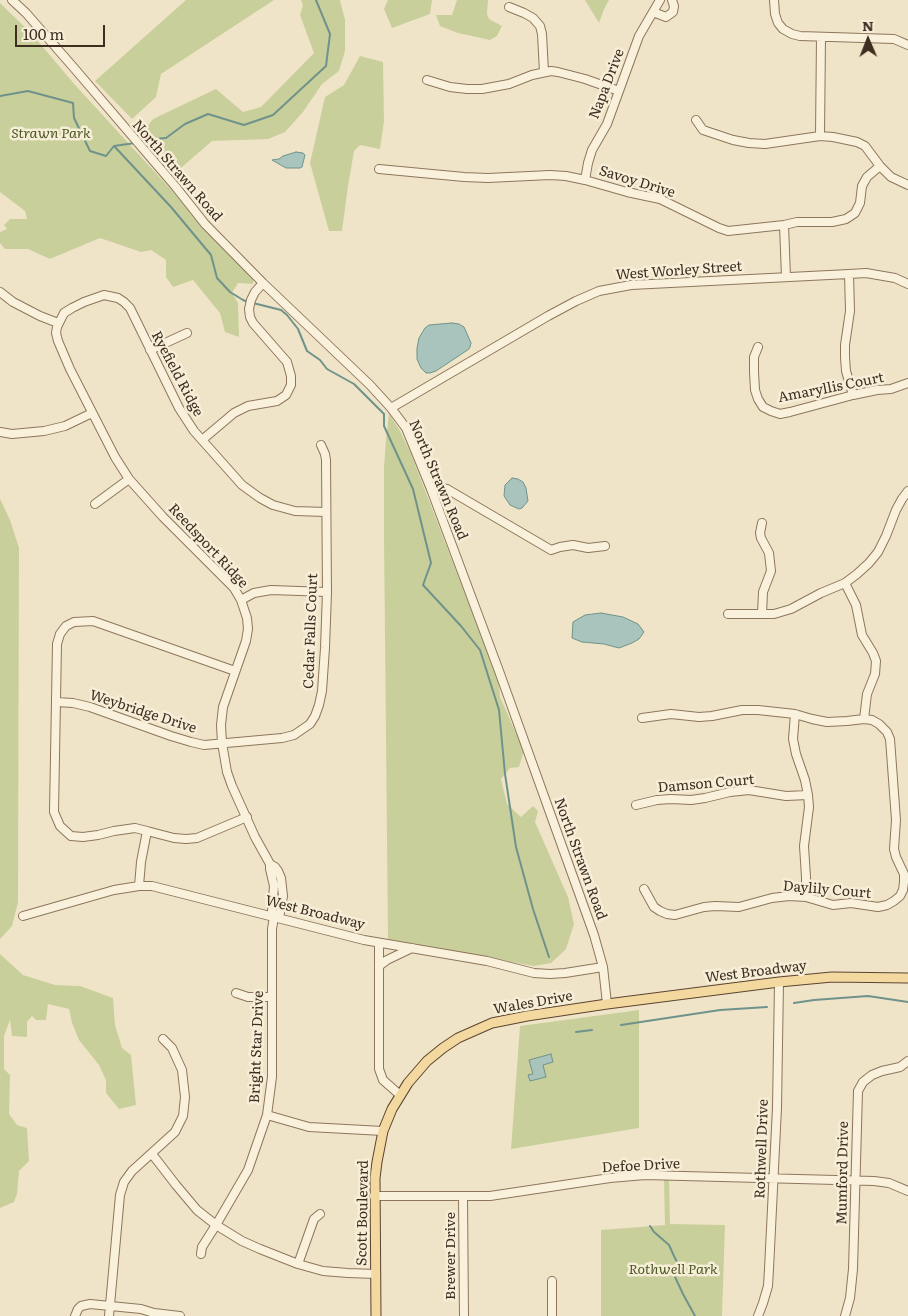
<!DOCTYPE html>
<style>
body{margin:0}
#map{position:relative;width:908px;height:1316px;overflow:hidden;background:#f0e4c8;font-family:Literata,serif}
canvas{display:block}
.north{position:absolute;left:843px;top:15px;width:50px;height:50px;-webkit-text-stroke:4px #f7eed8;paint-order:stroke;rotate:359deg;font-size:14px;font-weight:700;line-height:20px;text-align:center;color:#3d2e20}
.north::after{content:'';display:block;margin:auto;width:18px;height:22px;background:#3d2e20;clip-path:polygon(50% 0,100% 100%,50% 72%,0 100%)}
.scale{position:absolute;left:15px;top:25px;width:90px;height:22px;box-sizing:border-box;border:2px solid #3d2e20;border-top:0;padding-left:6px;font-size:15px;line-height:18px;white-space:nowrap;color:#3d2e20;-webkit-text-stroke:4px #f7eed8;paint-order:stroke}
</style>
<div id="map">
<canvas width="908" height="1316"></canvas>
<div class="north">N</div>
<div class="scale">100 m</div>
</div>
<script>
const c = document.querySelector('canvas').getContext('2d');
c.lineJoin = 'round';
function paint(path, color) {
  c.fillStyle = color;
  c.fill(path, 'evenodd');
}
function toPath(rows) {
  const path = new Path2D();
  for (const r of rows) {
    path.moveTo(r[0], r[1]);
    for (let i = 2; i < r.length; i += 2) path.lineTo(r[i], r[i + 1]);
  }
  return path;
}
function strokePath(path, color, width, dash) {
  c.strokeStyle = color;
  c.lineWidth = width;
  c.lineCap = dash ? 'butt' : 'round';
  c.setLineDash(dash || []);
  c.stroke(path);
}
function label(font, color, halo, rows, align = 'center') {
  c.font = font + ' Literata,serif';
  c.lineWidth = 5;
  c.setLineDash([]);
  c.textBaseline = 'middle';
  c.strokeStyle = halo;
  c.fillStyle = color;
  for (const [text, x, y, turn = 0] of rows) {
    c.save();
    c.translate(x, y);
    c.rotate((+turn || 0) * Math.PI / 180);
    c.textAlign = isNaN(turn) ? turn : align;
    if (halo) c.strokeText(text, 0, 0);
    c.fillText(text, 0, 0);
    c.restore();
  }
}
const green = toPath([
 [186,0,274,0,161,74,156,97,132,119,95,81],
 [301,0,340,0,345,20,345,51,339,71,322,84,303,112,285,132,268,139,212,141,174,174,148,147,145,129,153,119,216,89,243,112,261,107,314,53,300,15,303,5],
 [388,0,432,0,430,14,392,28,384,9],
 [457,0,488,0,487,14,489,19,502,26,497,36,490,40,458,33,440,26,436,15,452,15],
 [585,0,609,0,604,9,599,23],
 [0,3,31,33,76,86,253,279,253,284,238,283,232,293,238,303,239,337,225,332,220,313,193,280,173,287,166,277,166,260,151,250,141,252,100,238,50,259,28,249,5,249,0,243,0,232,7,229,4,225,10,219,27,219,25,211,0,192],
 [360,56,383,62,384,121,380,149,360,145,354,151,348,186,342,231,329,231,310,163,325,97,344,85],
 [389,414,400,431,411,454,499,682,500,697,524,751,519,767,510,768,501,779,507,804,521,817,533,806,538,811,535,822,568,897,574,924,566,949,551,963,534,966,388,941,384,537,384,467,386,440],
 [0,499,10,520,19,548,18,902,12,926,0,939],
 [0,954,23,975,55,985,80,986,113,998,115,1025,122,1048,131,1055,136,1105,119,1109,106,1093,106,1080,99,1065,79,1040,72,1023,69,1009,48,1004,46,1020,36,1020,32,1016,27,1022,27,1037,12,1036,10,1020,4,1036,4,1069,10,1075,9,1114,17,1125,27,1128,29,1161,19,1171,17,1194,14,1202,0,1208],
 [639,1010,639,1128,511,1149,520,1026],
 [664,1180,669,1180,670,1224,725,1225,722,1316,601,1316,601,1230,665,1225]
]);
const water = toPath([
 [296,152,303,153,305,155,302,167,300,168,286,168,272,160,279,159,283,156,296,152],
 [452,323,459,324,464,327,471,343,470,347,469,349,436,371,430,373,426,373,421,368,417,359,417,348,419,338,425,328,429,325,452,323],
 [512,478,518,479,523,482,526,488,528,501,522,508,519,509,510,505,504,496,505,485,512,478],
 [601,613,623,617,638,624,644,632,639,639,632,643,619,648,604,644,582,642,572,638,573,622,585,615,601,613],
 [551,1054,553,1062,543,1065,546,1077,530,1081,528,1075,533,1074,529,1060,551,1054]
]);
const stream = toPath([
 [0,96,28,91,73,103,74,118,90,151,106,156,114,146,135,143],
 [142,142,152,139,166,138,185,124,208,114,244,125,273,115,326,66,330,34,316,0],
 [114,146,171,207,211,255,217,278,230,292,243,300,248,302],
 [253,303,281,310,287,315,298,329,307,351,320,360,327,369,354,384,384,414,384,426,413,489,431,563,423,585,461,626,480,650,499,710,505,774,516,847,533,909,549,957],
 [794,1003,814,1000,868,996,908,1002],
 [621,1025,720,1010,767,1007],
 [576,1032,592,1030],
 [650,1226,654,1232,669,1245,674,1256,677,1262,675,1277,683,1294,695,1316]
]);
const minor = toPath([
 [12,0,26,13,74,68,175,186,205,224,263,283,370,385,391,408,406,428,431,489,499,671,594,935,603,967,607,1004],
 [774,0,775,14,778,23,783,29,792,34,800,36,894,39,908,45],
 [509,7,524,13,533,18,540,26,542,34,544,72],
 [653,12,666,17,673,12,674,6,672,0],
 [427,80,450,87,467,89,482,89,509,84,532,75,551,71,558,72,585,79,619,91],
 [696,120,703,130,733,140,749,143,765,144,820,136,833,137,857,142,865,146,880,166,891,177,908,185],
 [820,136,821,37],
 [379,169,464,177,488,178,550,175,566,176,585,180,627,192,660,199,719,228,728,231,784,225,797,222,832,222,846,219,855,213,860,203,862,186,867,177,880,166],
 [585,180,588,163,592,150,607,124,639,36,660,0],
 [784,225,786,277],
 [849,274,850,311,845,345,845,357,846,371,853,395],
 [0,292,13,302,40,316,58,323],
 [758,347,754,357,754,372,755,390,758,399,763,407,771,411,780,414,790,412,853,395,877,390,891,389,908,383],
 [150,350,187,333],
 [391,408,548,316,576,301,599,291,631,285,849,274,866,273,895,278,908,284],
 [0,432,12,434,44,431,65,426,92,413],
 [202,440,234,413,248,406,277,401,286,395,291,385,291,376,287,362,253,323,250,317,249,309,251,300,255,292,263,283],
 [432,491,441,488,447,489,551,550,560,547,573,545,588,548,605,546],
 [95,504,129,479],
 [762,523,760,533,761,538,769,553,771,571,763,592,762,614],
 [845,583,856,605,862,635,873,653,876,661,875,674,867,694,864,719],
 [241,600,254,593,271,590,327,592],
 [728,614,774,614,791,609,821,593,845,583,857,574,869,563,878,552,886,536,896,510,902,499,908,491],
 [56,702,73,703,90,707,171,736,191,742,204,745,282,738,294,735,310,724,315,716,319,705,322,691,325,648,327,592,326,460,325,454,321,445],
 [795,714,793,739,796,754,805,780,808,795,809,807,804,846,806,877,806,897],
 [642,718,671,714,699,717,712,716,742,710,758,710,795,714,812,719,827,722,847,721,864,719,872,720,879,724,887,732,890,739,896,820,894,849,896,857,904,874,904,882,903,890,900,896,894,901,887,905,878,907,851,903,833,905,806,897,789,896,772,898,739,907,715,906,704,907,675,915,667,914,660,911,654,907,644,889],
 [636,805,657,800,671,799,691,800,705,798,730,792,749,790,786,796,808,795],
 [147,831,174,838,186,839,197,838,247,817],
 [139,886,141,862,147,831,135,828,114,831,98,835,83,837,71,836,60,826,54,812,57,644,60,634,66,626,74,622,93,621,235,671],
 [23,916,114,890,139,886,152,886,364,940,487,961,534,973,550,974,565,973,603,967],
 [274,917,280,913,283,896,281,878,278,871,275,867,270,864,255,837,232,786,227,772,222,743,221,725,223,707,246,641,248,629,247,618,241,600,234,588,163,517,129,479,115,457,70,369,58,341,56,333,57,327,64,313,72,308,84,302,104,295,118,298,124,302,130,308,179,408,194,431,242,485,260,498,273,505,295,511,326,512],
 [379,943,379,1069,383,1080,400,1095],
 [379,966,387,960,412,948],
 [236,993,248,997,272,997],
 [267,1115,309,1127,383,1131],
 [152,1154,176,1185,197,1210,216,1225,242,1241,260,1249,298,1264,323,1271,348,1273,376,1274],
 [374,1196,490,1196,610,1178,645,1175,874,1181,889,1183,908,1191],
 [463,1196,464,1316],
 [201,1254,202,1247,216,1225,248,1170,267,1115,272,1077,272,929,274,917,272,911,274,886,270,869,270,864],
 [298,1264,314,1219,320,1214],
 [552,1281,552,1316],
 [75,1316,78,1309,81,1306,90,1304,141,1309,154,1313,180,1316],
 [109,1316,120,1195,124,1182,132,1171,175,1132,183,1116,185,1097,182,1070,172,1048,163,1039],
 [758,1316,763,1303,768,1286,769,1269,777,1108,779,982],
 [845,1316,850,1298,853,1269,858,1091,863,1082,872,1075,882,1071,900,1067,908,1061]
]);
const major = toPath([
 [376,1316,375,1178,377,1162,383,1131,392,1109,408,1083,427,1061,443,1048,458,1038,492,1023,527,1016,607,1004,779,982,832,977,908,978]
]);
const streetNames = [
 ["Napa Drive",607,84,-69],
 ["North Strawn Road",177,171,49],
 ["Savoy Drive",637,182,17],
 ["West Worley Street",679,271,-4],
 ["Ryefield Ridge",177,374,62],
 ["Amaryllis Court",831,388,-11],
 ["North Strawn Road",438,480,67],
 ["Reedsport Ridge",208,546,47],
 ["Cedar Falls Court",311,631,-88],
 ["Weybridge Drive",143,712,18],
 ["Damson Court",706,784,-5],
 ["North Strawn Road",580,859,70],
 ["Daylily Court",827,890,5],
 ["West Broadway",315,913,14],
 ["West Broadway",756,972,-7],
 ["Wales Drive",533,1003,-10],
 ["Bright Star Drive",257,1047,-88],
 ["Rothwell Drive",762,1149,-88],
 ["Defoe Drive",641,1166,-3],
 ["Mumford Drive",843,1173,-89],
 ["Scott Boulevard",363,1213,-89],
 ["Brewer Drive",451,1256,-90]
];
const parkNames = [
 ["Strawn Park",51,134],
 ["Rothwell Park",673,1270]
];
paint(green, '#c9cf9b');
paint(water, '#a9c4bc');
strokePath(water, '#6f938a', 1);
strokePath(stream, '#6f938a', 2);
strokePath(minor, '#8d765c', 10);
strokePath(major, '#5b4430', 11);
strokePath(minor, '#faf1dc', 8);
strokePath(major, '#f3d9a0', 9);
label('14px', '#3d2e20', '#f7eed8', streetNames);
label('italic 14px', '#4d5a26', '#f7eed8', parkNames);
</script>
